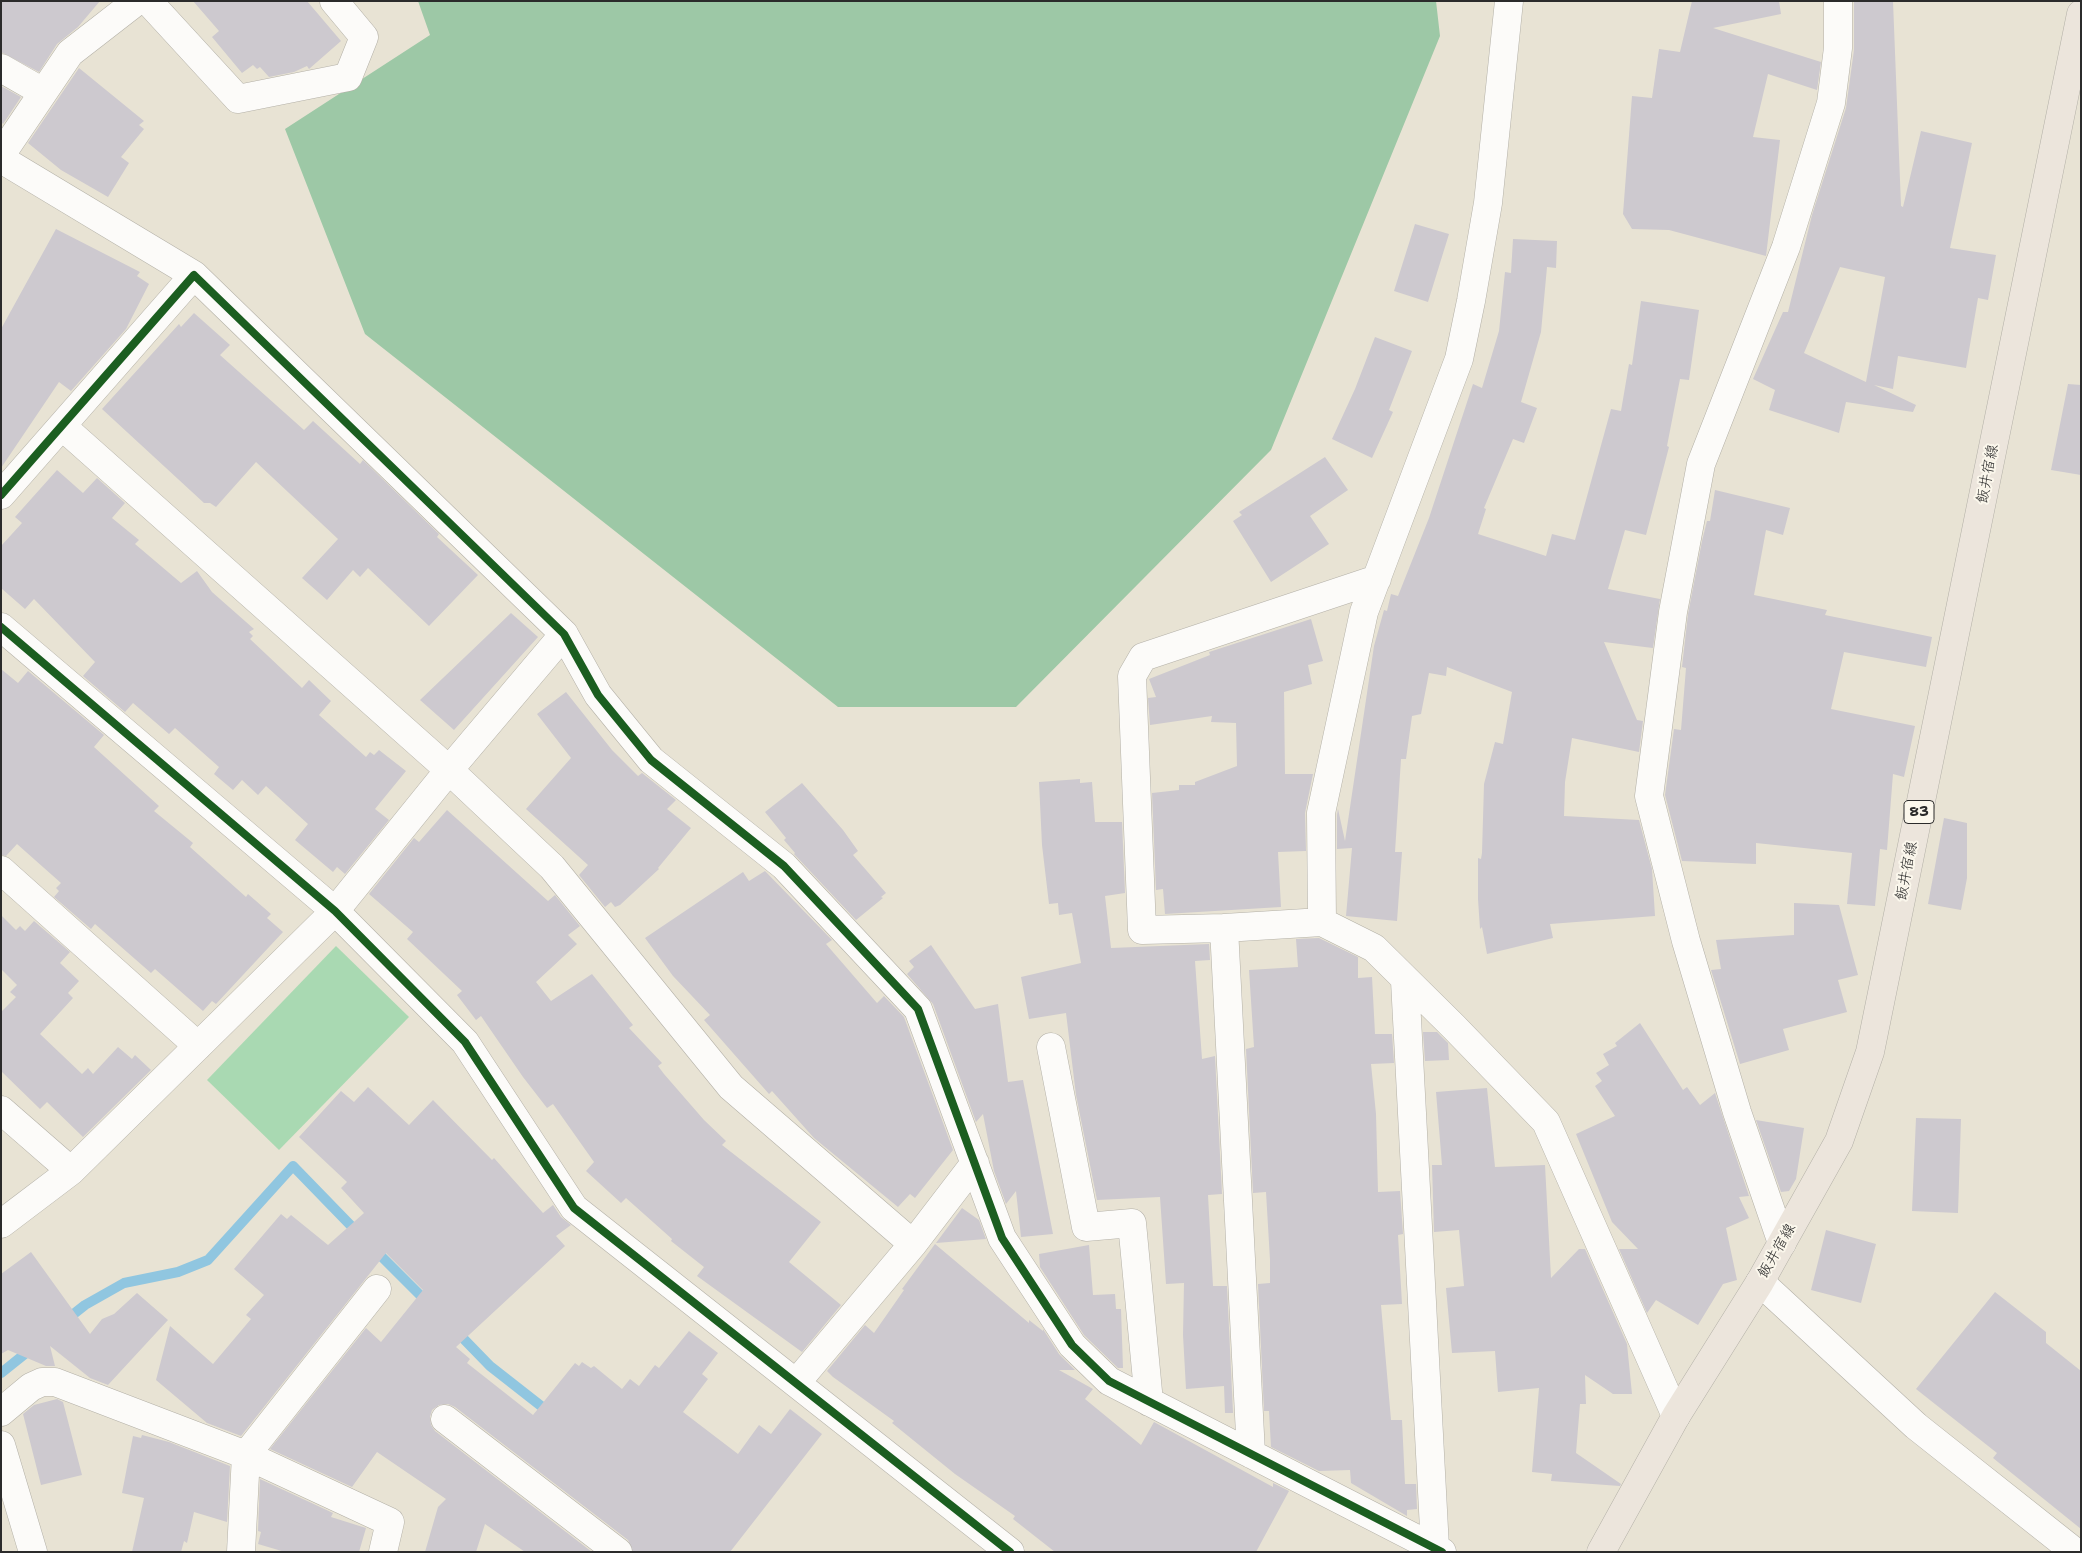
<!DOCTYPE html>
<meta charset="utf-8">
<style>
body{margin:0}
#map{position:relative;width:2082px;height:1553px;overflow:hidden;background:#e8e3d4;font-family:"Shantell Sans",sans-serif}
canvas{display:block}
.frame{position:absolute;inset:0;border:2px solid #2b2b2b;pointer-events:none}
</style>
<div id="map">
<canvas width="2082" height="1553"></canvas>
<div class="frame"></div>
</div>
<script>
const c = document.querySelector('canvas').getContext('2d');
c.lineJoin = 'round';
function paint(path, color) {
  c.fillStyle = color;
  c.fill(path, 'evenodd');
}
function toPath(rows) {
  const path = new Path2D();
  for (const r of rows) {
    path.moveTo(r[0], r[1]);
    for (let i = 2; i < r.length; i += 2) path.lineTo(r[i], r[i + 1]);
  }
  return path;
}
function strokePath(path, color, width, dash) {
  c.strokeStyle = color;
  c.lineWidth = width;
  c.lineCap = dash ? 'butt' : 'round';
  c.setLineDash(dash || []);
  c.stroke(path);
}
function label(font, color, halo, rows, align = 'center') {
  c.font = font + ' "Shantell Sans","Klee One",sans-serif';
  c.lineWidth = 4;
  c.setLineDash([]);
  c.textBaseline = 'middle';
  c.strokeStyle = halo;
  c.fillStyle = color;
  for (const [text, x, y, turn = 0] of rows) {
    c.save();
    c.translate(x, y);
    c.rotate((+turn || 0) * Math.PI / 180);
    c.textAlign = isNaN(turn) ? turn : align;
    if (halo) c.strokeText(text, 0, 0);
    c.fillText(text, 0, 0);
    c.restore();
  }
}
const green = toPath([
 [336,946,409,1017,279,1150,207,1080]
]);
const forest = toPath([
 [418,1,1436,1,1440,36,1271,450,1016,707,838,707,365,334,285,129,430,35]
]);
const stream = toPath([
 [373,1248,428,1303],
 [66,1320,85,1305,124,1283,178,1272,208,1260,293,1166,359,1234],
 [456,1331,490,1366,550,1413],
 [1,1373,31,1349]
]);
const building = toPath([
 [1,1,100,1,78,27,57,44,39,72,1,52],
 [193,1,307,1,341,41,309,69,307,66,294,72,269,77,260,67,257,69,253,65,242,73,212,37,219,31],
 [1692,1,1779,1,1781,14,1713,28,1821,62,1817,90,1768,74,1753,137,1780,140,1766,256,1669,230,1632,229,1623,214,1632,96,1652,98,1659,49,1680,52],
 [1854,1,1893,1,1901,206,1903,207,1921,131,1972,143,1950,248,1996,255,1988,300,1978,298,1966,368,1898,356,1893,389,1874,385,1916,405,1913,412,1846,402,1839,433,1769,410,1775,390,1753,379,1783,312,1788,312,1812,215,1846,108,1854,50],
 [1840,267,1885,277,1866,382,1804,353],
 [79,68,144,121,139,125,144,129,121,157,129,163,108,197,61,170,28,143],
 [1,86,21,97,3,124,1,122],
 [1415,224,1449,234,1428,302,1394,291],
 [56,229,140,272,137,276,149,284,126,329,71,391,59,382,1,468,1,329],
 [1513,239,1557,241,1556,268,1547,267,1541,332,1521,402,1537,408,1524,443,1513,439,1484,508,1486,509,1478,534,1546,556,1552,534,1575,540,1611,409,1621,411,1629,364,1632,365,1641,301,1699,310,1689,380,1680,379,1667,446,1669,447,1646,535,1625,530,1608,589,1660,599,1653,648,1604,642,1637,720,1643,721,1639,752,1572,738,1565,782,1564,816,1639,820,1652,869,1655,916,1550,924,1553,938,1487,954,1482,927,1480,929,1478,899,1478,858,1481,859,1482,853,1484,784,1495,742,1503,744,1512,692,1447,667,1446,676,1429,673,1421,714,1412,716,1406,759,1401,759,1395,852,1402,852,1397,921,1346,916,1352,848,1337,849,1337,815,1338,809,1345,841,1374,646,1384,610,1387,611,1391,594,1398,596,1429,518,1473,384,1482,388,1499,331,1505,272,1511,273],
 [194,313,230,345,220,355,304,430,313,421,360,464,363,460,439,534,437,537,478,575,429,626,368,568,360,577,353,570,327,600,302,578,338,539,256,462,216,507,210,503,204,503,102,409,179,324,181,327],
 [1375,337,1412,351,1389,410,1393,412,1372,458,1332,439,1355,389],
 [2068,384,2081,385,2081,475,2051,470],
 [1325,457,1348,490,1310,516,1329,544,1271,582,1233,521,1242,515,1239,512],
 [57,470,83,493,97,478,125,503,112,518,139,540,135,544,181,583,197,571,212,592,254,629,249,632,253,636,250,639,302,688,309,680,331,701,319,715,366,757,370,752,374,755,379,750,406,771,375,809,389,820,345,874,337,867,333,872,295,840,308,824,266,786,258,795,242,780,233,790,214,774,219,767,175,728,169,734,133,703,125,712,83,676,95,662,34,599,25,609,1,588,1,546,22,523,15,517],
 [1715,490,1790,508,1783,535,1766,530,1754,595,1827,610,1825,615,1932,637,1926,667,1844,652,1831,709,1915,726,1904,777,1893,774,1887,850,1880,849,1875,906,1847,904,1852,853,1756,843,1756,864,1682,861,1665,795,1674,729,1681,730,1686,668,1682,667,1688,614,1702,541,1707,521,1710,521],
 [511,613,538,637,454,730,420,700],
 [1311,619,1323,661,1308,665,1312,684,1284,692,1285,774,1313,774,1305,813,1306,851,1278,852,1281,907,1165,914,1163,889,1156,890,1152,793,1179,790,1179,785,1195,785,1195,782,1237,766,1236,723,1211,722,1212,716,1150,725,1148,698,1156,697,1149,679,1210,655,1209,652],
 [1,669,18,683,28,671,104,735,94,747,159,806,154,811,193,843,190,847,246,897,248,894,271,914,267,918,283,932,216,1004,212,1001,203,1011,155,969,151,973,95,924,91,929,54,897,59,891,56,888,61,883,17,844,6,856,1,855],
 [566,692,612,750,638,776,642,773,676,800,667,809,691,828,658,868,659,869,620,905,615,907,611,902,605,907,579,875,588,865,526,809,571,758,537,714],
 [1080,779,1080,783,1092,782,1095,822,1122,822,1125,893,1105,896,1111,948,1209,944,1210,960,1195,961,1202,1059,1215,1056,1222,1194,1208,1195,1213,1286,1227,1286,1233,1413,1225,1413,1224,1386,1186,1389,1183,1335,1184,1283,1166,1284,1160,1197,1097,1200,1076,1095,1066,1013,1029,1019,1021,977,1081,963,1072,913,1059,915,1058,903,1049,904,1042,845,1039,782],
 [802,783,843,830,858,851,853,855,886,893,881,897,883,898,856,920,794,854,795,853,784,840,786,838,765,812],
 [447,810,548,901,555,895,580,926,568,935,577,944,536,982,551,1001,592,974,633,1025,629,1028,662,1063,658,1066,664,1074,704,1120,726,1141,722,1145,821,1222,789,1262,841,1305,802,1352,697,1276,704,1267,671,1241,672,1239,626,1198,621,1203,586,1171,594,1162,553,1104,547,1108,523,1077,481,1016,476,1020,457,995,462,991,407,939,413,932,369,894,414,838,419,842],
 [1944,818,1967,823,1967,878,1961,910,1928,904],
 [765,871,832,940,826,944,877,1003,884,996,904,1017,953,1150,915,1198,910,1194,898,1207,814,1138,772,1091,769,1094,704,1020,710,1015,673,976,645,938,743,872,749,881],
 [1794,903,1839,905,1858,975,1838,980,1847,1012,1783,1029,1789,1050,1740,1064,1711,970,1721,969,1716,940,1794,935],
 [1,915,16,930,20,926,25,931,34,921,70,952,60,963,79,981,68,993,73,998,40,1034,82,1074,88,1068,93,1074,118,1047,132,1059,135,1055,151,1070,83,1137,47,1102,40,1109,1,1071,1,1012,16,997,10,992,17,985,1,969],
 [1319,938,1358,957,1358,978,1372,977,1375,1034,1392,1034,1394,1063,1371,1064,1376,1114,1378,1192,1400,1191,1403,1234,1398,1235,1402,1304,1381,1305,1391,1420,1402,1420,1405,1484,1416,1484,1417,1509,1407,1510,1407,1516,1351,1483,1350,1470,1319,1471,1271,1447,1269,1411,1264,1411,1258,1284,1270,1283,1270,1260,1266,1192,1253,1193,1246,1049,1254,1047,1249,970,1298,967,1296,939],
 [931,945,975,1009,998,1004,1008,1082,1023,1080,1053,1234,1021,1237,1016,1191,1006,1204,994,1171,983,1114,976,1122,933,1004,907,974,914,967,909,961],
 [1640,1023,1683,1090,1687,1087,1700,1105,1715,1093,1749,1196,1739,1197,1749,1218,1726,1228,1737,1280,1723,1284,1698,1325,1656,1300,1647,1313,1619,1249,1638,1249,1612,1222,1576,1134,1615,1116,1595,1086,1602,1081,1596,1073,1609,1065,1603,1054,1617,1046,1615,1043],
 [1423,1032,1437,1032,1448,1043,1449,1060,1425,1061],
 [368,1087,409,1125,433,1100,492,1160,494,1158,543,1213,553,1205,561,1217,571,1225,556,1236,565,1246,456,1347,470,1359,467,1363,533,1415,575,1363,579,1366,582,1362,591,1368,594,1366,622,1389,630,1379,639,1386,655,1365,659,1368,689,1331,718,1353,702,1374,708,1379,683,1412,738,1454,759,1425,771,1434,790,1409,822,1434,730,1552,633,1552,628,1540,455,1407,448,1404,439,1405,432,1410,430,1417,431,1425,435,1431,592,1552,525,1552,485,1524,476,1552,425,1552,438,1507,446,1499,377,1452,352,1487,270,1449,366,1328,381,1342,423,1290,386,1253,241,1436,207,1423,156,1380,170,1326,213,1364,251,1319,246,1315,264,1295,234,1269,281,1214,287,1219,291,1215,328,1245,364,1213,341,1188,347,1182,299,1137,341,1091,354,1102],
 [1487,1088,1495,1167,1545,1165,1551,1278,1579,1249,1585,1249,1627,1344,1632,1394,1613,1394,1585,1375,1586,1404,1580,1404,1576,1453,1621,1484,1620,1486,1551,1481,1552,1474,1532,1472,1539,1388,1498,1392,1495,1351,1452,1353,1446,1288,1464,1286,1459,1230,1434,1232,1432,1165,1442,1165,1436,1092],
 [1916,1118,1961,1119,1958,1213,1912,1211],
 [1756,1120,1804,1128,1796,1179,1789,1191,1781,1192],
 [962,1208,979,1220,986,1239,936,1243],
 [1826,1230,1876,1244,1861,1303,1811,1290],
 [935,1244,1029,1323,1029,1320,1043,1331,1043,1329,1059,1354,1075,1370,1059,1370,1093,1389,1085,1399,1141,1445,1154,1422,1273,1487,1273,1483,1289,1491,1256,1552,1055,1552,1013,1519,1015,1516,955,1474,892,1423,894,1421,833,1377,827,1371,865,1325,874,1333,904,1290,902,1289],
 [1089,1245,1093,1295,1115,1294,1116,1309,1121,1309,1123,1368,1118,1368,1084,1335,1040,1267,1039,1254],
 [31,1252,90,1334,102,1319,114,1314,137,1293,168,1320,108,1385,90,1378,50,1346,55,1366,46,1366,8,1350,1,1354,1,1274],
 [1995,1292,2046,1332,2046,1343,2081,1371,2081,1529,1993,1458,1997,1453,1916,1389],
 [57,1399,63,1402,82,1475,41,1485,23,1414,34,1405],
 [142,1435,169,1442,230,1466,227,1522,194,1512,187,1543,184,1541,181,1552,132,1552,144,1498,122,1493,133,1436,141,1438],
 [260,1479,333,1513,331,1517,366,1528,359,1552,285,1552,258,1544,261,1532,258,1531]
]);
const minor = toPath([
 [148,1,238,99,348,77,364,37,334,1],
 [1,68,43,92],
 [1,155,70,53,137,1],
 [1,159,194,275],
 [63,427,449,770,552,867,731,1087,913,1244],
 [1,495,194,275,564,634,598,695,651,760,784,866,918,1009,1002,1238,1072,1345,1109,1381,1442,1552],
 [1,627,335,911,465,1042,574,1208,1010,1552],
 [1,870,198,1046],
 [1322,922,1321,813,1364,612,1459,359,1471,301,1488,203,1509,1],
 [1224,928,1142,930,1132,676,1143,657,1377,579],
 [1405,981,1435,1548],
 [1051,1047,1086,1227,1132,1223,1149,1402],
 [1,1110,71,1171],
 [1,1224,71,1171,335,911,449,770,564,634],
 [1782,1243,1737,1112,1686,941,1649,796,1673,612,1701,464,1786,247,1831,103,1838,48,1838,1],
 [1760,1282,1916,1426,2075,1552],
 [796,1383,913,1244,975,1163],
 [1,1412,31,1387,42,1382,55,1382,246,1455,390,1522,383,1552],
 [445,1419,618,1552],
 [1,1445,33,1552],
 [1251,1454,1224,928,1322,922,1374,948,1454,1027,1546,1122,1676,1416],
 [241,1552,246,1455,377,1289]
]);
const primary = toPath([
 [1601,1552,1676,1416,1760,1282,1839,1141,1870,1052,2081,14]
]);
const cycleway = toPath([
 [1,495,194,275,564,634,598,695,651,760,784,866,918,1009,1002,1238,1072,1345,1109,1381,1442,1552],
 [1,627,335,911,465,1042,574,1208,1010,1552]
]);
const shields = [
 [1919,812,30]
];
const shieldNames = [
 ["83",1919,812]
];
const streetNames = [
 ["飯井宿線",1988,474,-79],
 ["飯井宿線",1907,871,-79],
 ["飯井宿線",1777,1251,-60]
];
paint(green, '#a9d9b2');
paint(forest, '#9dc8a6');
strokePath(stream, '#90c6e0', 10);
paint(building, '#cdc9cf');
strokePath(minor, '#b3b0a7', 29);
strokePath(primary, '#b3b0a7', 29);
strokePath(minor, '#fcfbf9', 28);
strokePath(primary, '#ece5dc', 28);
strokePath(cycleway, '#1b5e20', 8);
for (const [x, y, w] of shields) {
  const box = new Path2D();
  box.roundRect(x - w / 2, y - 11.5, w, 23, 4);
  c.fillStyle = '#fbf7ec';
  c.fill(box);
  strokePath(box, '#2b2b2b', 1);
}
label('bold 14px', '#2b2b2b', null, shieldNames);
label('15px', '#2b2b2b', '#fbf7ec', streetNames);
</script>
